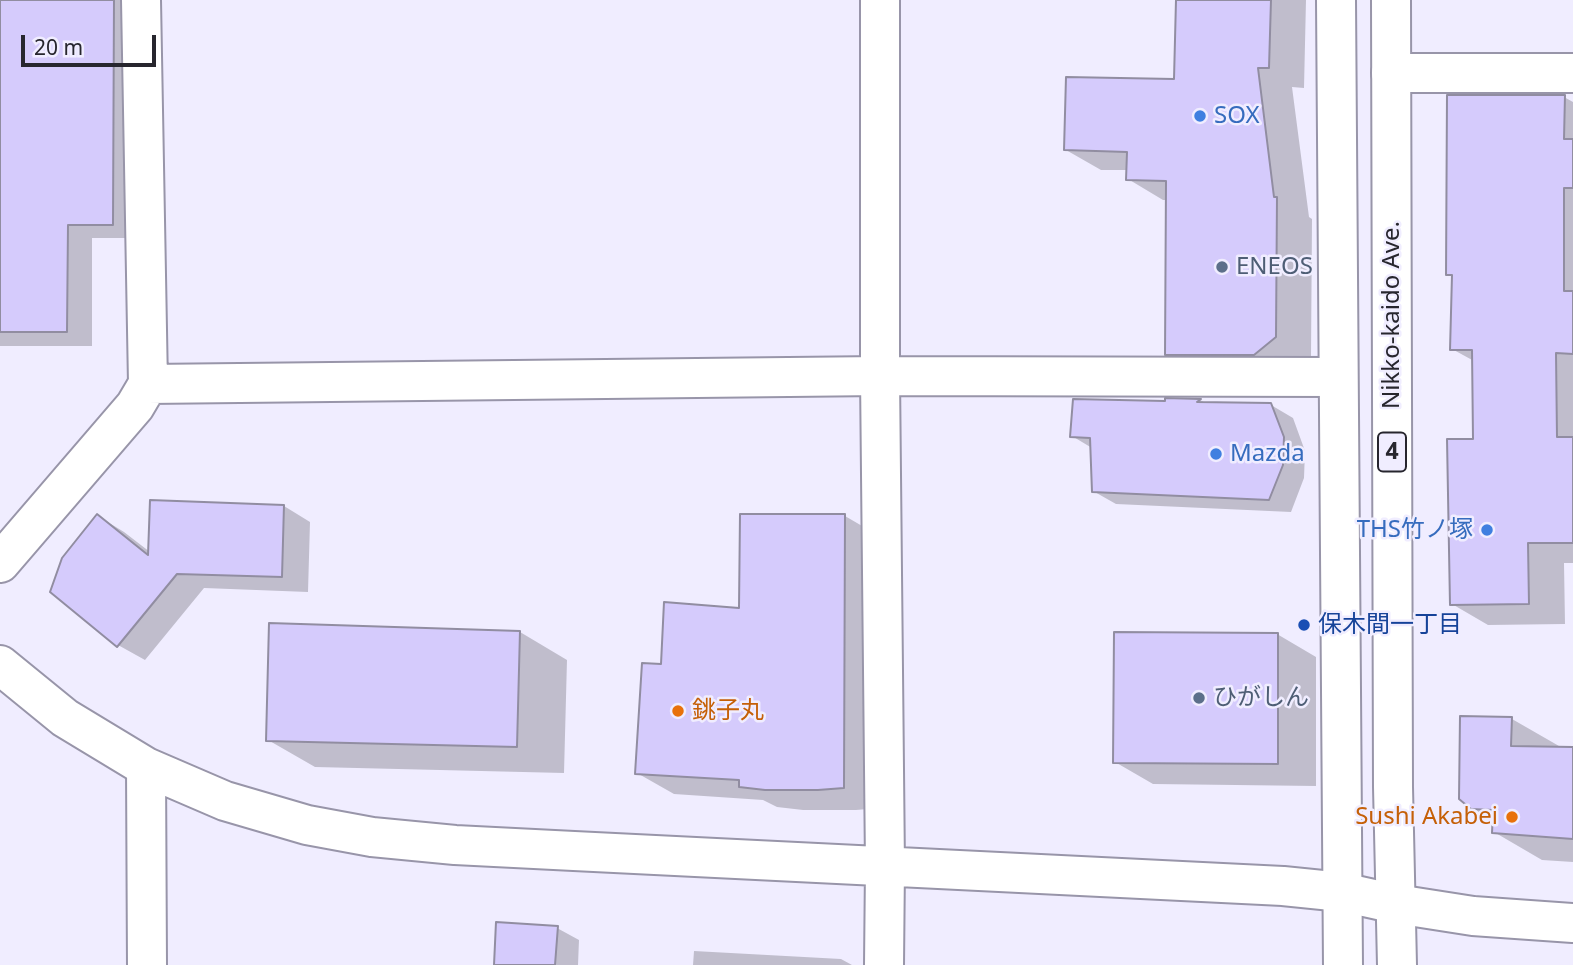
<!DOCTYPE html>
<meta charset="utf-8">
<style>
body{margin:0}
#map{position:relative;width:1573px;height:965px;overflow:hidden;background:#f0edff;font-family:"Noto Sans",sans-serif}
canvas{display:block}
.scale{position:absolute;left:21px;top:35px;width:135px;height:32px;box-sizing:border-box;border:4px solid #27262e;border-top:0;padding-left:9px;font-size:21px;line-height:24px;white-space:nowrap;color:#27262e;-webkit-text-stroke:5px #f0edff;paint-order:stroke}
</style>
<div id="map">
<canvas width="1573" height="965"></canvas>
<div class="scale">20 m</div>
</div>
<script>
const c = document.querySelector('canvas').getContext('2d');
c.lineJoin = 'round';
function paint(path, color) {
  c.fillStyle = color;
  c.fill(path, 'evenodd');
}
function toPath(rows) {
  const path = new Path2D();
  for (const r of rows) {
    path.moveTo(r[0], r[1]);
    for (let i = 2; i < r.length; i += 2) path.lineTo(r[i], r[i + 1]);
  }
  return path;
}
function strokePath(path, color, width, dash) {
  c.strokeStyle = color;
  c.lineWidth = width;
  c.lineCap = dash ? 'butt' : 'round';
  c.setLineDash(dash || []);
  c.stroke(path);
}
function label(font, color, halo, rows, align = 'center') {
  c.font = font + ' "Noto Sans","Noto Sans JP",sans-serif';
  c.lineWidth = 5;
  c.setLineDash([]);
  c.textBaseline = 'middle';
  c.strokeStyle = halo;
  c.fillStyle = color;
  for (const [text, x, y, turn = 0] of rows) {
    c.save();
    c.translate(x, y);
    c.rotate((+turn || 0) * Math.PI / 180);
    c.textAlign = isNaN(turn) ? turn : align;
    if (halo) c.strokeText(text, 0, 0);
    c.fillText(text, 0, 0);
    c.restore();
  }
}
const shadow = toPath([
 [0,0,139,0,138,238,92,238,92,346,0,346],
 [1178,0,1306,0,1304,88,1292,87,1309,217,1312,219,1311,357,1290,374,1202,374,1167,354,1167,200,1163,200,1128,179,1128,170,1101,170,1066,150,1176,81],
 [1564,97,1573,102,1573,563,1564,563,1565,624,1488,625,1452,604,1475,441,1474,361,1452,349,1454,278,1448,274],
 [1166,400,1200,400,1206,403,1271,405,1293,418,1305,451,1304,478,1291,512,1116,504,1093,491,1092,448,1072,436,1166,403],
 [284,506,310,522,308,592,204,588,145,660,118,645,98,516,124,532,150,552],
 [845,516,881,537,880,808,856,810,803,810,777,807,763,800,674,794,637,773,662,666,741,610],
 [520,632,567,660,564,773,315,767,268,740],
 [1277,634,1316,657,1316,786,1153,784,1115,762],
 [1512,719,1559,746,1559,749,1573,749,1573,862,1542,860,1494,832,1494,821,1472,808],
 [557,928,579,940,578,965,495,965],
 [694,951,841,959,852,965,693,965]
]);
const building = toPath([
 [0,0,114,0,113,225,68,225,67,332,0,332,0,0],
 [1176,0,1271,0,1269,68,1258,68,1274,197,1277,197,1276,337,1254,355,1165,355,1166,181,1126,180,1127,152,1064,150,1066,77,1174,79,1176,0],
 [1447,95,1565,95,1564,139,1573,139,1573,188,1564,188,1564,291,1573,291,1573,354,1556,353,1557,437,1573,437,1573,543,1528,543,1529,604,1450,605,1447,439,1473,439,1472,350,1450,350,1452,275,1446,275,1447,95],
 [1165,398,1201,399,1197,402,1271,403,1284,437,1283,465,1269,500,1092,492,1090,438,1070,437,1073,399,1165,401,1165,398],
 [150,500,284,505,282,577,177,574,117,647,50,592,62,558,97,514,148,555,150,500],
 [740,514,845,514,844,788,818,790,765,790,739,787,739,780,635,774,642,663,661,664,664,602,739,608,740,514],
 [269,623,520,631,517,747,266,741,269,623],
 [1114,632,1278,633,1278,764,1113,763,1114,632],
 [1460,716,1512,717,1511,746,1573,747,1573,839,1492,833,1493,810,1471,809,1459,799,1460,716],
 [496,922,558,926,555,965,494,965,496,922]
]);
const minor = toPath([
 [880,0,880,376,885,866,884,965],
 [1391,73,1573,73],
 [148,384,880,376,1338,377],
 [0,563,135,406,148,384,141,0],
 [0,665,65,718,146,767,225,801,307,825,372,837,455,845,574,851,1283,886,1342,892,1396,904,1473,916,1573,923],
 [146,767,147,965]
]);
const highway = toPath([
 [1336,0,1343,965],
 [1391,0,1393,787,1397,965]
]);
const markers = [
 [1200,116,7,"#3f7fe0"],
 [1222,267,7,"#5c6f8a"],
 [1216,454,7,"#3f7fe0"],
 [1487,530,7,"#3f7fe0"],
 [1304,625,7,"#1a4fb4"],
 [1199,698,7,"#5c6f8a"],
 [678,711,7,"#e8710a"],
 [1512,817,7,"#e8710a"]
];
const shields = [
 [1392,452,28]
];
const shieldNames = [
 ["4",1392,452]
];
const shopNames = [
 ["SOX",1214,116],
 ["Mazda",1230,454],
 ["THS竹ノ塚",1473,530,"right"]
];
const serviceNames = [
 ["ENEOS",1236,267],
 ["ひがしん",1213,698]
];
const streetNames = [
 ["Nikko-kaido Ave.",1392,315,-90]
];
const transitNames = [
 ["保木間一丁目",1318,625]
];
const foodNames = [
 ["銚子丸",692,711],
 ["Sushi Akabei",1498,817,"right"]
];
paint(shadow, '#0003');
paint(building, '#d5cbfc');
strokePath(building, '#918da1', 2);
strokePath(minor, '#9895a9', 42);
strokePath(highway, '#9895a9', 42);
strokePath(minor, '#fff', 38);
strokePath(highway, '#fff', 38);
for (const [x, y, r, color] of markers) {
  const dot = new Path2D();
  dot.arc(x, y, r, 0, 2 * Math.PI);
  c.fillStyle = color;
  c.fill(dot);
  strokePath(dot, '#f0edff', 2.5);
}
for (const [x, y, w] of shields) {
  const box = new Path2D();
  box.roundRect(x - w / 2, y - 19.5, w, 39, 5);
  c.fillStyle = '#f0edff';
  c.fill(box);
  strokePath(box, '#27262e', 2);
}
label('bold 23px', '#27262e', null, shieldNames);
label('24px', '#366cbe', '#f0edff', shopNames, 'left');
label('24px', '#4e5e75', '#f0edff', serviceNames, 'left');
label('24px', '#27262e', '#f0edff', streetNames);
label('24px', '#164399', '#f0edff', transitNames, 'left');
label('24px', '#c56008', '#f0edff', foodNames, 'left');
</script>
